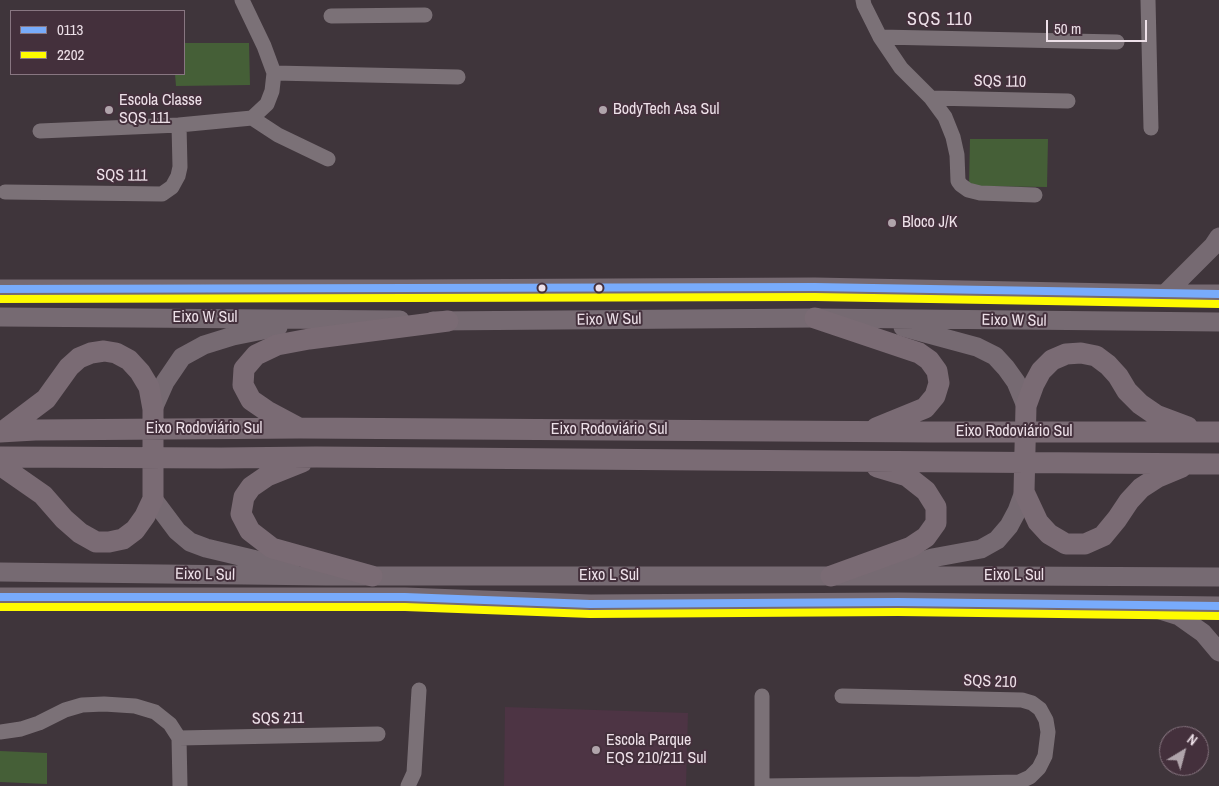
<!DOCTYPE html>
<meta charset="utf-8">
<style>
body{margin:0}
#map{position:relative;width:1219px;height:786px;overflow:hidden;background:#3f353b;font-family:"Archivo Narrow",sans-serif}
canvas{display:block}
.legend{position:absolute;left:10px;top:10px;width:175px;height:65px;box-sizing:border-box;background:#44303c;border:1px solid #887681;margin:0;padding:6px 9px;list-style:none;font-size:15px;color:#ede0e8}
.legend li{display:flex;align-items:center;gap:10px;height:25px}
.legend b{width:25px;border:1px solid #887681}
.north{position:absolute;left:1159px;top:726px;width:50px;height:50px;box-sizing:border-box;background:#44303c;border:1px solid #887681;border-radius:50%;rotate:37deg;font-size:14px;font-weight:700;line-height:20px;text-align:center;color:#ede0e8}
.north::after{content:'';display:block;margin:auto;width:18px;height:22px;background:#b0a4ab;clip-path:polygon(50% 0,100% 100%,50% 72%,0 100%)}
.scale{position:absolute;left:1046px;top:20px;width:101px;height:22px;box-sizing:border-box;border:2px solid #ede0e8;border-top:0;padding-left:6px;font-size:15px;line-height:18px;white-space:nowrap;color:#ede0e8;-webkit-text-stroke:4px #44303c;paint-order:stroke}
</style>
<div id="map">
<canvas width="1219" height="786"></canvas>
<ul class="legend">
<li><b style="height:6px;background:#78abfb"></b>0113</li>
<li><b style="height:6px;background:#fefb00"></b>2202</li>
</ul>
<div class="north">N</div>
<div class="scale">50 m</div>
</div>
<script>
const c = document.querySelector('canvas').getContext('2d');
c.lineJoin = 'round';
function paint(path, color) {
  c.fillStyle = color;
  c.fill(path, 'evenodd');
}
function toPath(rows) {
  const path = new Path2D();
  for (const r of rows) {
    path.moveTo(r[0], r[1]);
    for (let i = 2; i < r.length; i += 2) path.lineTo(r[i], r[i + 1]);
  }
  return path;
}
function strokePath(path, color, width, dash) {
  c.strokeStyle = color;
  c.lineWidth = width;
  c.lineCap = dash ? 'butt' : 'round';
  c.setLineDash(dash || []);
  c.stroke(path);
}
function label(font, color, halo, rows, align = 'center') {
  c.font = font + ' "Archivo Narrow",sans-serif';
  c.lineWidth = 4;
  c.setLineDash([]);
  c.textBaseline = 'middle';
  c.strokeStyle = halo;
  c.fillStyle = color;
  for (const [text, x, y, turn = 0] of rows) {
    c.save();
    c.translate(x, y);
    c.rotate((+turn || 0) * Math.PI / 180);
    c.textAlign = isNaN(turn) ? turn : align;
    if (halo) c.strokeText(text, 0, 0);
    c.fillText(text, 0, 0);
    c.restore();
  }
}
const built = toPath([
 [505,707,688,713,686,786,504,786]
]);
const green = toPath([
 [184,43,249,43,250,85,176,86,175,74,184,74],
 [970,139,1048,139,1047,187,969,186],
 [0,751,47,753,47,784,0,782]
]);
const minor = toPath([
 [242,0,264,46,274,73,272,91,267,104,252,118],
 [863,0,864,5,880,37,901,68,931,98,945,117,953,137,957,155,958,181,961,185,968,190,980,193,1035,195],
 [1148,0,1151,128],
 [331,16,425,15],
 [880,37,1117,42],
 [274,73,458,77],
 [931,98,1068,101],
 [179,125,252,118,278,135,328,159],
 [5,192,162,194,172,187,178,176,180,167,179,125,40,131],
 [762,696,762,786,921,784,921,786],
 [842,696,1022,700,1032,703,1040,709,1046,720,1048,732,1045,756,1039,768,1030,777,1019,782,921,784],
 [0,732,21,729,39,723,65,710,82,705,104,704,135,706,155,712,170,724,179,738,180,786],
 [179,738,378,734],
 [408,786,414,773,419,690]
]);
const major = toPath([
 [0,289,406,289,815,287,1165,294,1219,294],
 [1165,294,1213,246,1219,237],
 [0,317,400,320],
 [433,321,815,318,1219,322],
 [903,327,977,347,995,356,1006,368,1016,382,1026,406],
 [153,409,165,382,182,357,204,345,233,336,278,327],
 [153,499,177,531,190,542,206,548,290,568],
 [889,571,932,558,981,549,997,540,1009,526,1017,511,1024,492],
 [0,572,326,576,1012,576,1219,577],
 [0,597,405,597,590,604,898,602,1219,606],
 [1160,610,1179,616,1203,633,1219,652]
]);
const highway = toPath([
 [815,318,919,353,929,360,937,371,939,383,935,396,925,408,876,428],
 [297,427,267,411,251,400,243,385,244,369,256,355,277,345,309,339,448,321],
 [0,432,35,430,300,428,933,432,1219,432],
 [0,457,221,458,316,457,1219,464],
 [302,462,267,476,251,487,244,497,241,514,250,531,272,548,372,576],
 [0,465,43,495,64,519,80,533,96,542,109,542,123,539,135,530,145,516,153,499,153,409,149,387,140,372,129,360,116,353,104,351,91,353,79,358,69,367,46,399,2,432],
 [1182,467,1158,477,1141,488,1129,501,1117,519,1103,536,1085,544,1066,544,1049,534,1038,522,1024,492,1026,406,1034,384,1041,371,1052,360,1066,354,1081,353,1096,356,1108,365,1118,376,1127,391,1140,404,1156,415,1188,427],
 [831,576,911,547,926,537,936,523,936,507,926,491,907,476,877,467]
]);
const bus1 = toPath([
 [0,289,815,287,1219,294],
 [0,597,405,597,590,604,898,602,1219,606]
]);
const bus2 = toPath([
 [0,299,815,297,1219,304],
 [0,607,405,607,590,614,898,612,1219,616]
]);
const markers = [
 [109,110,5,"#b0a4ab"],
 [603,110,5,"#b0a4ab"],
 [892,223,5,"#b0a4ab"],
 [542,288,4.5,"#ede0e8"],
 [599,288,4.5,"#ede0e8"],
 [596,750,5,"#b0a4ab"]
];
const streetNames = [
 ["SQS 110",1000,82,1],
 ["SQS 111",122,176,1],
 ["Eixo W Sul",205,318],
 ["Eixo W Sul",609,320,-1],
 ["Eixo W Sul",1014,321,1],
 ["Eixo Rodoviário Sul",204,429],
 ["Eixo Rodoviário Sul",609,430],
 ["Eixo Rodoviário Sul",1014,432],
 ["Eixo L Sul",205,575,1],
 ["Eixo L Sul",609,576],
 ["Eixo L Sul",1014,576],
 ["SQS 210",990,682,2],
 ["SQS 211",278,719,-1]
];
const poiNames = [
 ["Escola Classe",119,101],
 ["SQS 111",119,119],
 ["BodyTech Asa Sul",613,110],
 ["Bloco J/K",902,223],
 ["Escola Parque",606,741],
 ["EQS 210/211 Sul",606,759]
];
const neighbourhoodNames = [
 ["SQS 110",940,20]
];
paint(built, '#4d3444');
paint(green, '#455f37');
strokePath(minor, '#7b7177', 15);
strokePath(major, '#766a72', 19);
strokePath(highway, '#7a6b74', 21);
strokePath(bus1, '#78abfb', 8);
strokePath(bus2, '#fefb00', 8);
for (const [x, y, r, color] of markers) {
  const dot = new Path2D();
  dot.arc(x, y, r, 0, 2 * Math.PI);
  c.fillStyle = color;
  c.fill(dot);
  strokePath(dot, '#44303c', 2);
}
label('16px', '#ede0e8', '#44303c', streetNames);
label('16px', '#ede0e8', '#44303c', poiNames, 'left');
c.letterSpacing = '1px';
label('18px', '#ede0e8', '#44303c', neighbourhoodNames);
c.letterSpacing = '0px';
</script>
